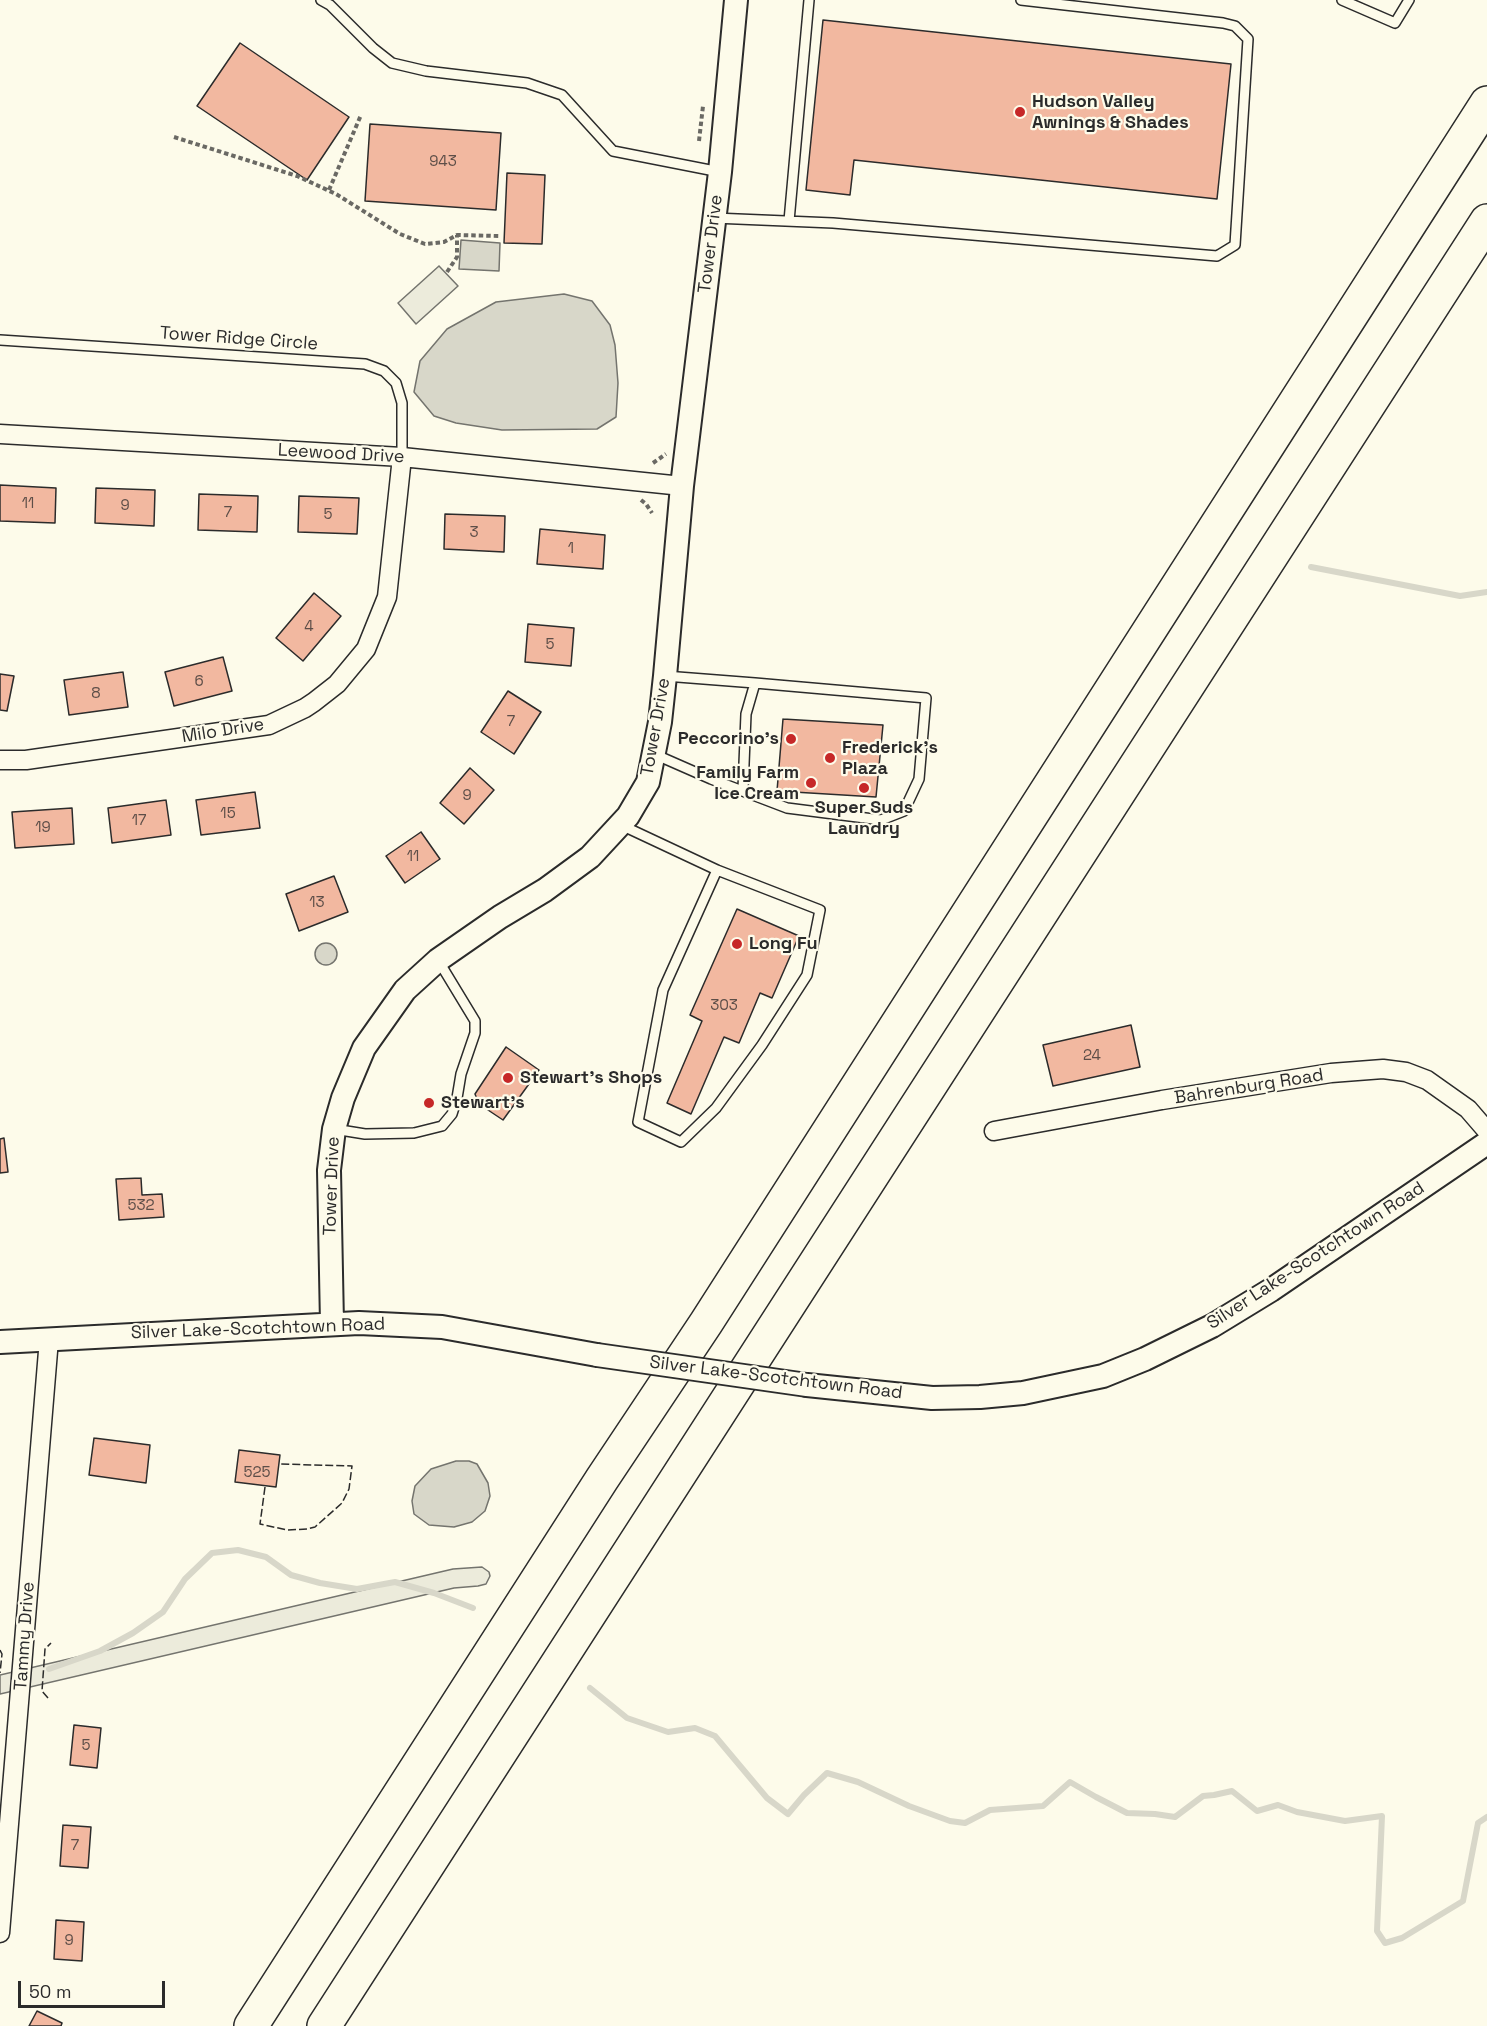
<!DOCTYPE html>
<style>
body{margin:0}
#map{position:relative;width:1487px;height:2026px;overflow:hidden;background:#fdfbea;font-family:"Space Grotesk",sans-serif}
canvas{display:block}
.scale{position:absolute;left:18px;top:1981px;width:147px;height:27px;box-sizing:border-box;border:3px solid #2b2b2b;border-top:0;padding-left:8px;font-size:18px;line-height:21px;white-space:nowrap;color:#2b2b2b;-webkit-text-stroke:4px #fdfbea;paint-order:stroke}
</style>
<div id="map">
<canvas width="1487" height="2026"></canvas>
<div class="scale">50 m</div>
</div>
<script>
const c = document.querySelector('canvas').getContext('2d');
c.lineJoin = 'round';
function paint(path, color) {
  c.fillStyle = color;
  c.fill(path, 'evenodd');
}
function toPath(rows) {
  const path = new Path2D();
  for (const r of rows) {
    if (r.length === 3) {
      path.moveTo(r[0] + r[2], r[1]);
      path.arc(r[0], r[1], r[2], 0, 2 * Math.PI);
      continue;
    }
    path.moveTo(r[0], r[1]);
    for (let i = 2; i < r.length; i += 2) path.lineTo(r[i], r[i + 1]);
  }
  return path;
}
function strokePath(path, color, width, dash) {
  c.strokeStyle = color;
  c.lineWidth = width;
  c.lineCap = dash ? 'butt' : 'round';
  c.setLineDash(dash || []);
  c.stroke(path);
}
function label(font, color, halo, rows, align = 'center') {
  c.font = font + ' "Space Grotesk",sans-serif';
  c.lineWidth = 4.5;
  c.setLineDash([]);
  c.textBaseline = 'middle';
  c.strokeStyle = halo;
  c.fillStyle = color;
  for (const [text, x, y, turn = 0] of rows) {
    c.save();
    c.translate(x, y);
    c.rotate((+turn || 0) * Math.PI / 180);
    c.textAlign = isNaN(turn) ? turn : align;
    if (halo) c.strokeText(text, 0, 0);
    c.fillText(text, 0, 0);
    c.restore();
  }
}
const green = toPath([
 [439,266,458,286,416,324,398,303,439,266],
 [482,1567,489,1572,490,1576,486,1584,478,1586,454,1588,0,1694,0,1675,453,1569,482,1567]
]);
const water = toPath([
 [461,240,500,243,499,271,459,269,461,240],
 [564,294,592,301,610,325,615,345,618,383,616,417,597,429,502,430,456,423,434,416,414,392,420,361,447,329,496,302,564,294],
 [326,954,11],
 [456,1461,469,1461,477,1464,488,1483,490,1496,485,1511,472,1522,454,1527,429,1525,414,1514,412,1501,415,1486,431,1469,456,1461]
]);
const stream = toPath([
 [1311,567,1460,596,1487,592],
 [49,1669,100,1651,133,1633,163,1612,185,1579,212,1553,238,1550,266,1557,291,1575,320,1583,357,1589,395,1582,434,1593,473,1608],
 [590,1688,627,1718,668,1732,695,1728,715,1736,767,1798,788,1814,804,1795,827,1773,858,1782,909,1806,950,1821,965,1823,990,1810,1043,1806,1070,1782,1096,1797,1127,1813,1155,1814,1175,1817,1203,1796,1214,1795,1232,1791,1257,1811,1278,1805,1297,1812,1345,1821,1382,1816,1377,1931,1385,1943,1402,1938,1463,1901,1478,1823,1487,1817]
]);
const building = toPath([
 [823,20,1231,64,1217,199,854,160,850,195,806,190,823,20],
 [240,43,349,117,307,180,197,106,240,43],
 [370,124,501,133,496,210,365,201,370,124],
 [507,173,545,175,542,244,504,243,507,173],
 [0,485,56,488,55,523,0,521,0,485],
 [96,488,155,490,154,526,95,523,96,488],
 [199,494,258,496,257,532,198,530,199,494],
 [299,496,359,498,357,534,298,532,299,496],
 [445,514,505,516,504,552,444,549,445,514],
 [540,529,605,535,603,569,537,564,540,529],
 [314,593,341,616,303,661,276,638,314,593],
 [528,624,574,628,571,666,525,662,528,624],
 [223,657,232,691,174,706,165,672,223,657],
 [123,672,128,707,69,715,64,680,123,672],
 [0,674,14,676,7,711,0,710,0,674],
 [508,691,541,712,514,754,481,732,508,691],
 [783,719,883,725,876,797,777,791,783,719],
 [470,768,494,790,464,824,440,803,470,768],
 [255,792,260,828,201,835,196,800,255,792],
 [166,800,171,835,112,843,108,808,166,800],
 [72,808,74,844,15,848,12,812,72,808],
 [421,832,440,859,405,883,386,856,421,832],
 [334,876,348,912,299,931,286,894,334,876],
 [737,909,799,936,772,998,760,993,739,1043,724,1037,691,1114,667,1103,702,1021,690,1015,737,909],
 [1131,1025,1140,1067,1053,1086,1043,1045,1131,1025],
 [506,1047,539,1070,503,1120,479,1104,475,1094,506,1047],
 [4,1138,8,1172,0,1173,0,1139,4,1138],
 [141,1178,142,1195,162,1194,164,1217,119,1220,116,1179,141,1178],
 [94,1438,150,1445,146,1483,89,1475,94,1438],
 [239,1450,280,1455,276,1487,235,1482,239,1450],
 [74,1725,101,1728,97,1768,70,1765,74,1725],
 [63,1825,91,1827,88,1868,60,1866,63,1825],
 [56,1920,84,1922,82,1961,54,1959,56,1920],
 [37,2011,62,2023,61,2026,29,2026,37,2011]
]);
const path = toPath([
 [174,137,297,176,336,194,400,234,425,244,444,242,457,235,499,236],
 [699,141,703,106],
 [329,190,361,115],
 [447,272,457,257,457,235],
 [653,463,666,454],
 [641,500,646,504,652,513]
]);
const service = toPath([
 [321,0,330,5,373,48,392,63,426,71,527,83,562,95,613,151,720,172],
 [1342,0,1395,23,1409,0],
 [714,218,833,223,1217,256,1235,245,1248,39,1235,26,1223,23,1021,0],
 [789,221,809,0],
 [0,340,365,364,384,371,396,383,402,403,402,457],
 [665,676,755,683],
 [654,754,711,779,787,808,881,820,904,811,919,779,926,698,755,683,746,714,743,789],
 [621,825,717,870,663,990,638,1122,681,1142,716,1108,762,1045,807,975,820,910,717,870],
 [334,1129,365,1134,414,1133,442,1126,452,1114,457,1098,461,1074,475,1033,475,1021,438,960]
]);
const minor = toPath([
 [0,434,402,457,682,486],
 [0,760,26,760,269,725,305,708,314,702,337,684,366,649,387,597,402,457],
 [994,1131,1162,1100,1331,1073,1383,1069,1406,1072,1427,1080,1468,1109,1487,1131],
 [0,1933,49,1339]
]);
const tertiary = toPath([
 [332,1324,329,1170,334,1129,343,1098,364,1048,405,990,438,960,500,917,545,890,590,857,628,816,648,782,660,722,665,676,682,486,720,172,736,0],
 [0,1342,359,1323,442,1327,597,1355],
 [807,1385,932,1398,980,1397,1023,1393,1103,1376,1145,1359,1212,1326,1271,1290,1487,1143]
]);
const motorway = toPath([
 [251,2026,602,1479,706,1323,1487,103],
 [324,2026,1487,221]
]);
const tertiaryBridge = toPath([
 [597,1355,807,1385]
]);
const fence = toPath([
 [265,1487,260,1524,287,1530,307,1529,315,1527,342,1503,349,1489,352,1466,279,1464],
 [0,1650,2,1654,0,1673],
 [48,1698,42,1691,45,1649,51,1643]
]);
const markers = [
 [1020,112,6,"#c62828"],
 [791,739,6,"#c62828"],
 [830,758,6,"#c62828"],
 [811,783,6,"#c62828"],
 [864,788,6,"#c62828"],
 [737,944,6,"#c62828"],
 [508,1078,6,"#c62828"],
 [429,1103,6,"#c62828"]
];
const numberNames = [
 ["943",443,162],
 ["11",28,504],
 ["9",125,506],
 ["7",228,513],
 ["5",328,515],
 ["3",474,533],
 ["1",571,549],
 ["4",309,627],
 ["5",550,645],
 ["6",199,682],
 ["8",96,694],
 ["7",511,722],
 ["9",467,796],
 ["15",228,814],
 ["17",139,821],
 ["19",43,828],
 ["11",413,857],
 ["13",317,903],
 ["303",724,1006],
 ["24",1092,1056],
 ["532",141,1206],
 ["525",257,1473],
 ["5",86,1746],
 ["7",75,1846],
 ["9",69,1941]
];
const poiNames = [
 ["Hudson Valley",1032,102],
 ["Awnings & Shades",1032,123],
 ["Peccorino's",779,739,"right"],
 ["Frederick's",842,748],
 ["Plaza",842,769],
 ["Family Farm",799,773,"right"],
 ["Ice Cream",799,794,"right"],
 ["Super Suds",864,808,"center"],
 ["Laundry",864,829,"center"],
 ["Long Fu",749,944],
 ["Stewart's Shops",520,1078],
 ["Stewart's",441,1103]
];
const streetNames = [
 ["Tower Drive",711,244,-83],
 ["Tower Ridge Circle",239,339,4],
 ["Leewood Drive",341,454,3],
 ["Tower Drive",656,727,-80],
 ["Milo Drive",223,731,-9],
 ["Bahrenburg Road",1249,1087,-9],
 ["Tower Drive",332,1186,-88],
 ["Silver Lake-Scotchtown Road",1316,1256,-33],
 ["Silver Lake-Scotchtown Road",258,1329,-2],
 ["Silver Lake-Scotchtown Road",776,1378,7],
 ["Tammy Drive",25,1636,-86]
];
paint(green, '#ecebdb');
strokePath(green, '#74746e', 1.5);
paint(water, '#d8d7c9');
strokePath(water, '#74746e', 1.5);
strokePath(stream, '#d8d7c9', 6);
paint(building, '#f2b8a0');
strokePath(building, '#2b2b2b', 1.5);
strokePath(service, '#2b2b2b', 12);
strokePath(minor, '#2b2b2b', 21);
strokePath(tertiary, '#2b2b2b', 26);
strokePath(motorway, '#2b2b2b', 36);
strokePath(path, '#6a6964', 4, [4.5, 3]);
strokePath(service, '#fdfbea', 9);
strokePath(minor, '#fdfbea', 18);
strokePath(tertiary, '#fdfbea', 22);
strokePath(motorway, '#fdfbea', 33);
strokePath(tertiaryBridge, '#2b2b2b', 26, []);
strokePath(tertiaryBridge, '#fdfbea', 22);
strokePath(fence, '#2b2b2b', 1.5, [8, 3]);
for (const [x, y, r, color] of markers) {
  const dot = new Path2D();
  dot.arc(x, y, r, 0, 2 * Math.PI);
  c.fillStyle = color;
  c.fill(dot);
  strokePath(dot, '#fdfbea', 2);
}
label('15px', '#5d4e48', null, numberNames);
label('bold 18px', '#2b2b2b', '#fdfbea', poiNames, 'left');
label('18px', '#2b2b2b', '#fdfbea', streetNames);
</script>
